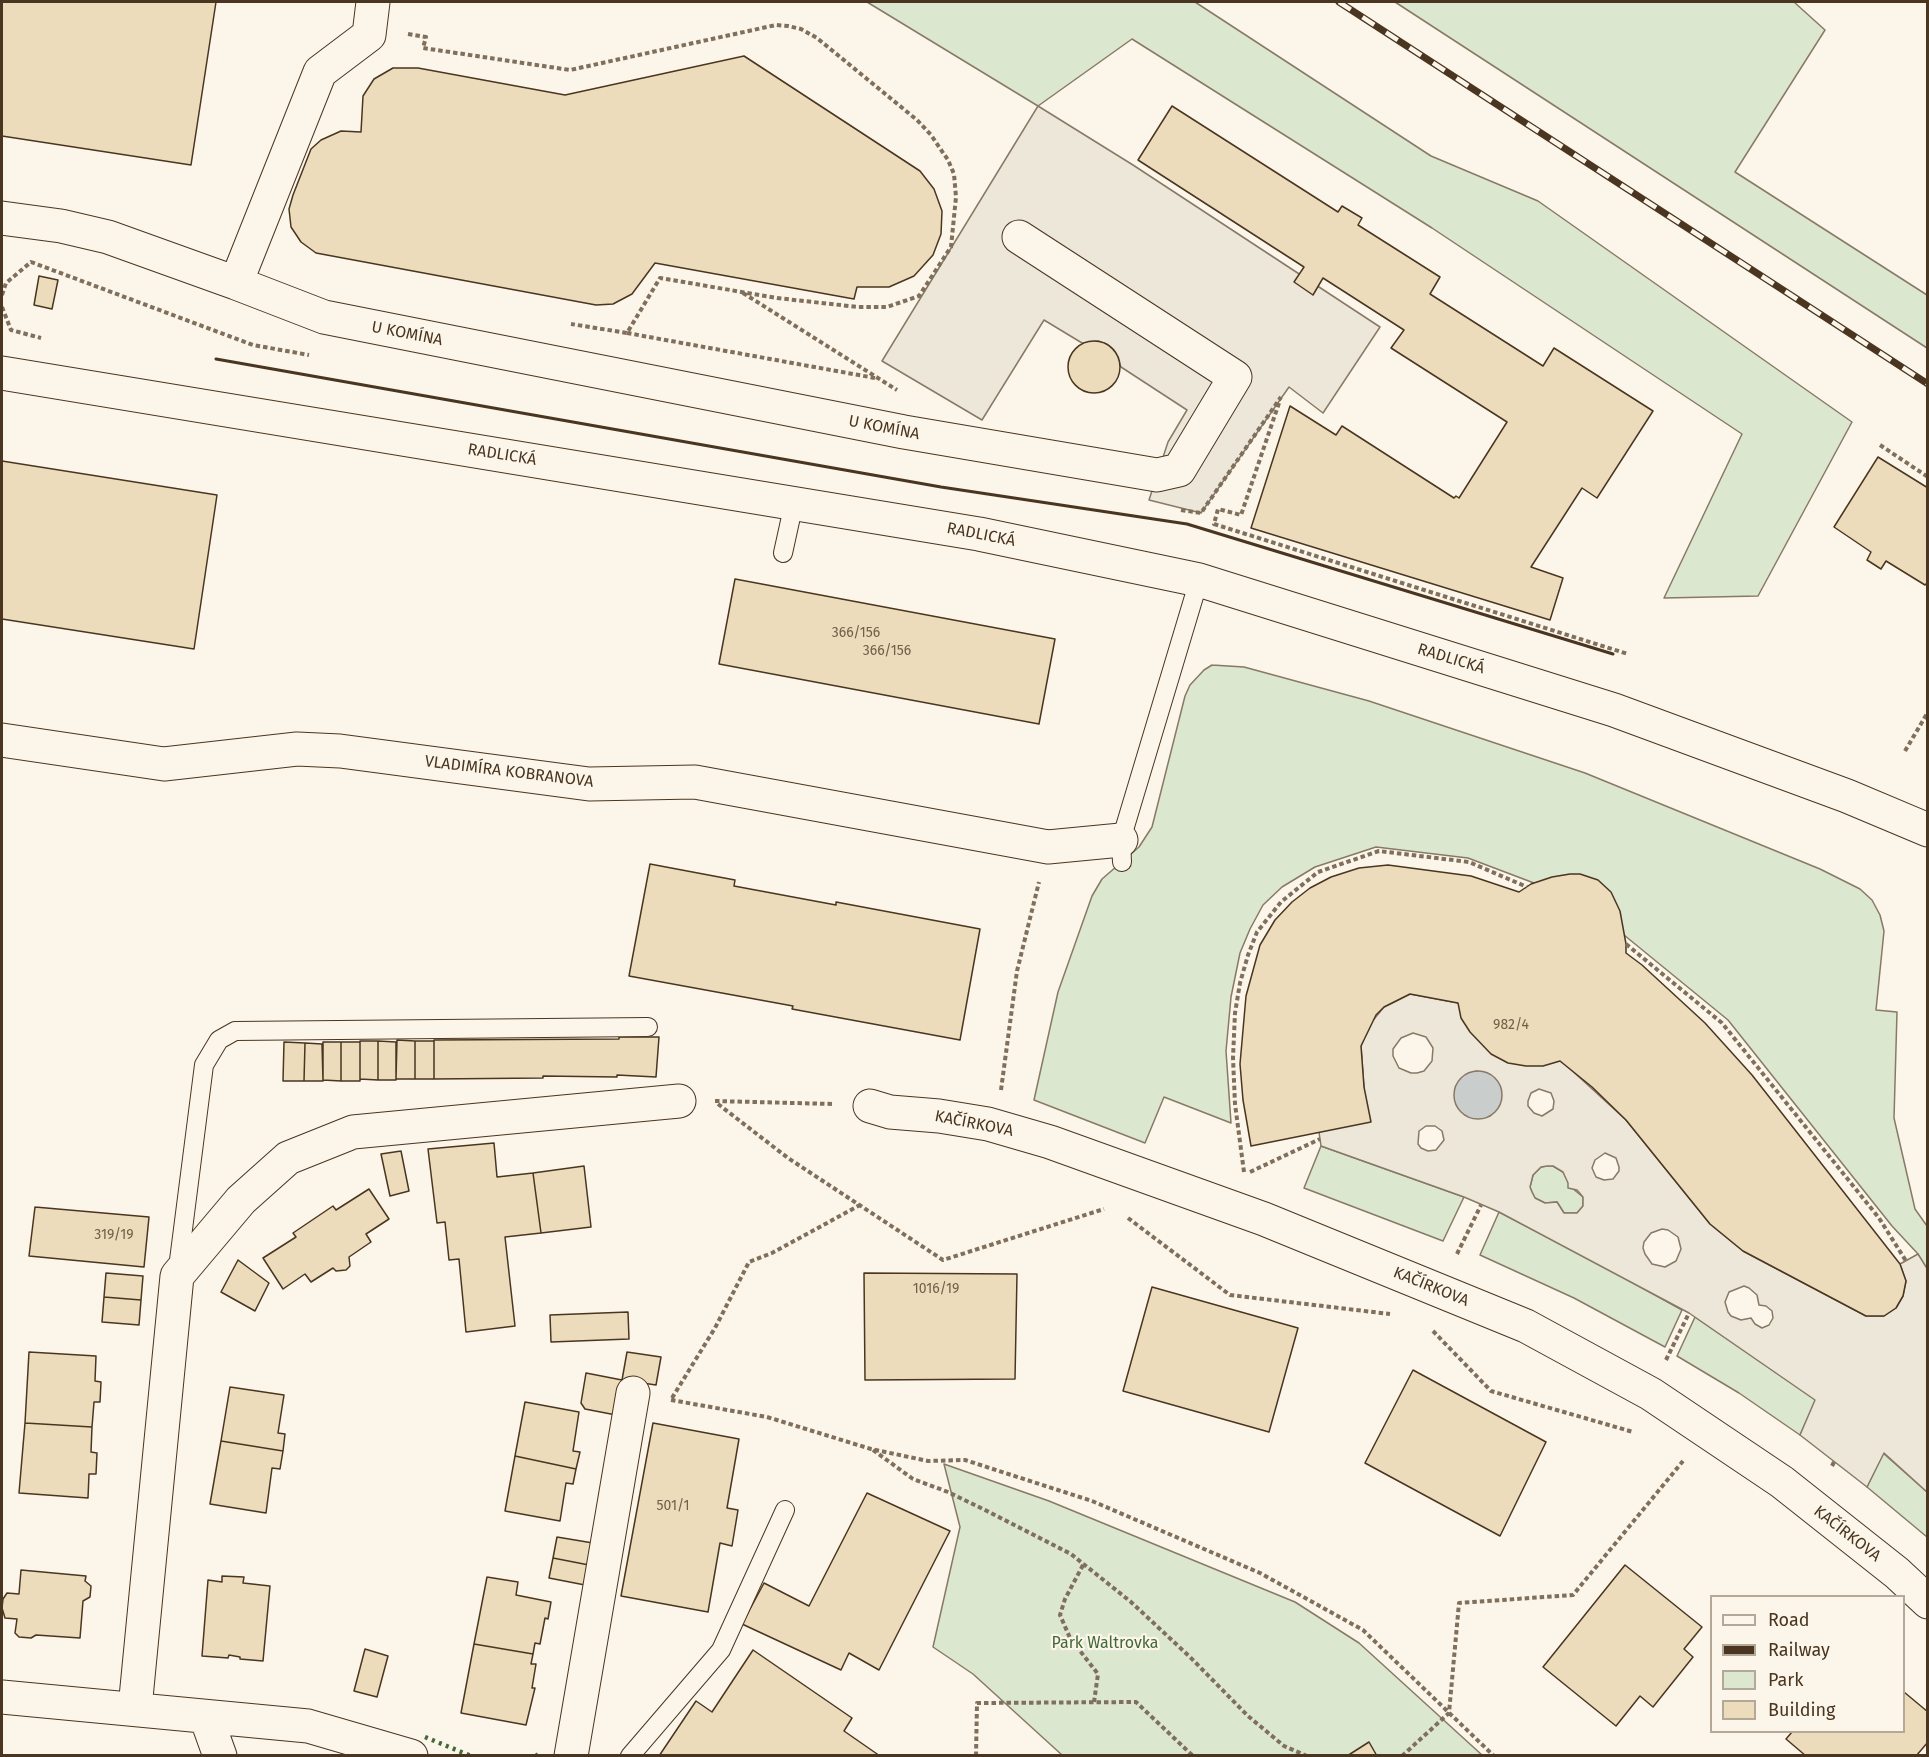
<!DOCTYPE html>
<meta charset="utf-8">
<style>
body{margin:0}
#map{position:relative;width:1929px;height:1757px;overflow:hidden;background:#fbf6e9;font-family:"Fira Sans",sans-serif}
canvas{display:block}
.frame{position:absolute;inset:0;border:3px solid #4a3520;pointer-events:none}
.legend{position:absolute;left:1710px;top:1595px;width:195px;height:138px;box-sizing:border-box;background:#fbf6e9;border:2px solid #b4a999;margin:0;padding:8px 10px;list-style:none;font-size:18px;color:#4a3520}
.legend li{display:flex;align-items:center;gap:12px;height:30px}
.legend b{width:30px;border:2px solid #b4a999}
</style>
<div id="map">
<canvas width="1929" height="1757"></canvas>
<div class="frame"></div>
<ul class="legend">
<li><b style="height:8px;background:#fbf6e9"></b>Road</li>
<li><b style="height:8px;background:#4a3520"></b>Railway</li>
<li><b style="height:16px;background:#dce7d0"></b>Park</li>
<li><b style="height:16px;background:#ecdcbc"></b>Building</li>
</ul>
</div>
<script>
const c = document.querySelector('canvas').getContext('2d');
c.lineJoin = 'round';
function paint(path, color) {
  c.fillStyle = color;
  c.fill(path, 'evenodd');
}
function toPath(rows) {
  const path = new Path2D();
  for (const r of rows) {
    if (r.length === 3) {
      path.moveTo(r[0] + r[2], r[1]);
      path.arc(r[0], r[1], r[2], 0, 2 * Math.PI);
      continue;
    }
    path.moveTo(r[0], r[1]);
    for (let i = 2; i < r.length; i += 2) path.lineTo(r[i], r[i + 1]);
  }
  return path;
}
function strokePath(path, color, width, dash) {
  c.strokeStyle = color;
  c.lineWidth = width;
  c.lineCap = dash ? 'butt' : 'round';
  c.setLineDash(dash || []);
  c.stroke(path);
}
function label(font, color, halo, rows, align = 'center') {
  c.font = font + ' "Fira Sans",sans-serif';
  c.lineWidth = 4.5;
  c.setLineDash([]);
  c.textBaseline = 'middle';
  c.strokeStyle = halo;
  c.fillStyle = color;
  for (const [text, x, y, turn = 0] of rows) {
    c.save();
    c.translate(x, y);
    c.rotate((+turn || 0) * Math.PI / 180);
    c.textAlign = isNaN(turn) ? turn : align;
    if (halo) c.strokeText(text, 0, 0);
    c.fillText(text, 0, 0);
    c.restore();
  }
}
const green = toPath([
 [867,2,1195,2,1431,156,1538,201,1852,422,1758,596,1664,598,1742,434,1432,228,1132,39,1038,106,867,2],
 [1395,2,1794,2,1825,30,1735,172,1927,295,1927,348,1395,2],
 [1212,665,1244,667,1369,701,1585,773,1820,869,1860,889,1872,900,1880,915,1884,931,1876,1010,1897,1012,1894,1118,1915,1209,1927,1226,1927,1272,1918,1254,1892,1226,1728,1020,1602,917,1555,891,1468,858,1376,847,1315,867,1282,887,1263,905,1250,929,1240,953,1231,997,1226,1051,1231,1123,1164,1097,1145,1143,1034,1100,1058,992,1092,896,1102,879,1139,847,1152,827,1185,696,1190,685,1204,670,1212,665],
 [1321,1146,1464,1197,1443,1241,1304,1188,1321,1146],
 [1547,1166,1553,1166,1563,1172,1572,1188,1583,1197,1583,1206,1577,1213,1564,1213,1557,1202,1545,1203,1535,1198,1532,1192,1530,1187,1533,1175,1541,1167,1547,1166],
 [1499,1212,1592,1260,1682,1310,1665,1347,1574,1298,1480,1255,1499,1212],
 [1695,1317,1816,1400,1800,1435,1739,1393,1677,1356,1695,1317],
 [1883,1453,1927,1492,1927,1537,1867,1487,1883,1453],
 [944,1464,1049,1501,1295,1602,1359,1643,1482,1755,1062,1755,973,1674,933,1647,960,1527,944,1464]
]);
const parking = toPath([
 [1038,106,1133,165,1380,327,1323,413,1289,387,1201,513,1149,500,1168,442,1187,410,1121,367,1114,350,1107,344,1098,341,1082,343,1044,320,982,420,882,361,1038,106],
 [1410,994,1458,1003,1501,1020,1566,1065,1626,1120,1710,1224,1743,1251,1866,1316,1884,1316,1896,1308,1903,1296,1906,1281,1900,1264,1918,1254,1928,1270,1927,1492,1884,1453,1867,1487,1800,1435,1815,1400,1689,1313,1499,1212,1464,1197,1321,1146,1319,1132,1364,1087,1361,1046,1370,1024,1384,1007,1410,994],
 [1413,1033,1426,1037,1433,1048,1432,1061,1424,1071,1417,1073,1411,1073,1399,1068,1393,1056,1393,1049,1401,1038,1413,1033],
 [1476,1071,1490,1075,1490,1116,1483,1118,1475,1118,1476,1071],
 [1539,1089,1551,1093,1554,1101,1553,1109,1542,1116,1534,1113,1528,1106,1528,1101,1531,1093,1539,1089],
 [1426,1126,1435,1126,1442,1131,1444,1140,1436,1150,1428,1151,1421,1148,1418,1144,1419,1131,1426,1126],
 [1605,1153,1616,1158,1619,1167,1619,1171,1613,1179,1604,1180,1596,1177,1592,1168,1595,1160,1605,1153],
 [1547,1166,1553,1166,1563,1172,1568,1183,1568,1188,1577,1190,1583,1197,1583,1206,1577,1213,1564,1213,1557,1202,1545,1203,1535,1198,1532,1192,1530,1187,1533,1175,1541,1167,1547,1166],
 [1662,1229,1668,1230,1678,1237,1681,1249,1676,1261,1665,1267,1652,1264,1645,1254,1643,1248,1644,1242,1651,1233,1662,1229],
 [1744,1286,1749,1288,1757,1295,1759,1305,1766,1306,1772,1311,1773,1318,1769,1325,1762,1328,1755,1324,1751,1318,1741,1320,1731,1316,1728,1312,1725,1302,1729,1292,1744,1286]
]);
const water = toPath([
 [1478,1095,24]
]);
const building = toPath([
 [2,2,216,2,191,165,2,136,2,2],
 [744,56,920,171,934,189,942,211,941,234,933,255,914,276,889,287,857,287,854,299,655,263,632,294,613,304,596,305,316,253,301,242,291,227,289,209,293,195,311,149,321,140,341,131,361,132,363,96,374,79,393,68,418,68,565,95,744,56],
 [1172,106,1338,212,1342,206,1362,218,1358,225,1440,277,1430,294,1543,366,1554,348,1653,411,1597,498,1582,488,1531,567,1563,578,1550,620,1251,528,1290,406,1336,435,1342,426,1454,498,1456,496,1459,498,1507,422,1391,348,1404,330,1323,278,1313,295,1294,282,1304,267,1138,160,1172,106],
 [39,276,58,280,52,309,34,305,39,276],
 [1094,367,26],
 [1878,457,1928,488,1928,582,1925,585,1886,561,1881,569,1867,560,1871,552,1834,527,1878,457],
 [2,461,217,495,194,649,2,619,2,461],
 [735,579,1055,639,1039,724,719,664,735,579],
 [650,864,735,880,734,886,836,905,836,902,980,929,960,1040,792,1009,793,1006,629,976,650,864],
 [1388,865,1471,876,1519,892,1531,884,1552,877,1570,874,1580,874,1598,880,1611,892,1620,911,1626,944,1626,953,1642,965,1705,1023,1752,1075,1900,1264,1906,1281,1903,1296,1896,1308,1884,1316,1866,1316,1743,1251,1710,1224,1626,1120,1592,1087,1560,1061,1543,1066,1526,1066,1508,1063,1491,1054,1470,1032,1461,1018,1458,1003,1410,994,1384,1007,1376,1015,1361,1046,1364,1087,1371,1122,1251,1146,1243,1100,1240,1064,1246,996,1260,945,1275,920,1292,902,1310,888,1331,877,1359,868,1388,865],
 [619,1037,659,1037,656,1077,617,1075,617,1077,543,1076,543,1078,434,1079,434,1040,619,1039,619,1037],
 [397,1040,415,1041,415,1079,396,1079,397,1040],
 [360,1041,378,1041,378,1080,360,1079,360,1041],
 [378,1041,396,1042,396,1080,378,1080,378,1041],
 [415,1041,434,1041,434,1079,415,1079,415,1041],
 [284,1042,305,1043,304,1081,283,1081,284,1042],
 [323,1042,341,1042,341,1081,323,1080,323,1042],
 [341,1042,360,1042,360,1081,341,1081,341,1042],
 [305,1043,322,1044,323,1081,304,1081,305,1043],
 [494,1143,497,1177,533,1173,541,1233,505,1237,515,1326,466,1332,459,1259,449,1260,445,1222,437,1223,428,1149,494,1143],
 [401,1151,409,1191,390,1196,381,1154,401,1151],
 [584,1166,591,1227,541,1233,533,1173,584,1166],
 [369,1189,389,1219,366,1234,371,1242,349,1257,350,1266,346,1270,336,1271,333,1268,311,1282,305,1274,283,1289,263,1258,296,1237,293,1233,333,1206,336,1210,369,1189],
 [35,1207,149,1217,144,1267,29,1256,35,1207],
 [238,1260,269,1283,255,1311,221,1292,238,1260],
 [106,1273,143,1276,141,1300,104,1297,106,1273],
 [864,1273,1017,1274,1015,1379,865,1380,864,1273],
 [1152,1287,1298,1328,1269,1432,1123,1391,1152,1287],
 [104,1297,141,1300,139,1325,102,1322,104,1297],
 [628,1312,629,1339,551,1342,550,1315,628,1312],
 [29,1352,96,1356,95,1381,101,1382,100,1402,94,1402,92,1427,25,1423,29,1352],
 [627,1352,661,1357,656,1385,622,1380,627,1352],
 [1413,1370,1546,1442,1500,1536,1365,1463,1413,1370],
 [586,1373,622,1380,616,1415,585,1409,581,1403,586,1373],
 [230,1387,284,1395,278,1433,285,1434,283,1451,221,1441,230,1387],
 [525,1402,579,1412,573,1451,580,1452,576,1469,515,1456,525,1402],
 [25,1423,92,1427,91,1452,97,1453,96,1474,89,1474,88,1498,19,1493,25,1423],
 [653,1423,739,1439,727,1508,738,1510,732,1546,720,1543,708,1612,621,1596,653,1423],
 [221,1441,283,1451,280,1469,272,1468,266,1513,210,1504,221,1441],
 [515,1456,576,1469,573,1484,566,1483,560,1521,505,1511,515,1456],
 [867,1493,950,1531,879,1670,849,1653,841,1670,742,1624,764,1583,809,1606,867,1493],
 [557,1537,593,1543,589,1565,553,1558,557,1537],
 [553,1558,589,1565,585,1585,549,1578,553,1558],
 [1625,1565,1702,1627,1684,1649,1693,1657,1653,1707,1640,1696,1616,1726,1543,1667,1625,1565],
 [21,1570,86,1576,85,1581,91,1586,90,1597,83,1601,80,1638,36,1635,31,1638,19,1637,15,1633,17,1619,5,1618,2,1608,3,1599,7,1593,19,1594,21,1570],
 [222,1576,244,1577,243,1583,270,1586,263,1661,240,1659,240,1657,229,1655,228,1658,202,1656,208,1580,222,1582,222,1576],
 [487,1577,518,1582,516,1595,551,1602,548,1619,545,1618,540,1644,535,1643,533,1654,474,1644,487,1577],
 [474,1644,533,1654,531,1664,536,1664,532,1688,535,1688,526,1725,461,1713,474,1644],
 [365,1649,388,1656,377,1697,354,1691,365,1649],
 [753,1650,852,1718,844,1731,880,1756,659,1756,696,1701,712,1712,753,1650],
 [1904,1692,1928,1712,1928,1742,1916,1756,1806,1756,1786,1739,1792,1732,1904,1732,1904,1692],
 [1369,1742,1377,1756,1347,1756,1369,1742]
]);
const path = toPath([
 [408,34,426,37,423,48,570,70,776,25,788,26,801,29,817,38,917,120,931,135,948,160,954,174,956,197,951,247,919,296,887,307,858,307,777,298,660,278,627,333,571,324],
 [743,293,897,390],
 [2,295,6,283,31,262,253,345,309,355],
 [2,307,11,330,41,338],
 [627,333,875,378],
 [1279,403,1241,515,1218,509,1214,524,1628,654],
 [1880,445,1928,477],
 [1181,510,1201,513,1281,397],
 [1905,751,1928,712],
 [1626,944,1722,1023,1879,1218,1906,1261],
 [1001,1090,1017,971,1039,882],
 [715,1101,834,1104],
 [718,1104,788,1158,943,1260,1104,1209],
 [1244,1172,1235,1104,1233,1058,1235,1013,1240,983,1248,955,1257,932,1281,902,1318,872,1379,851,1469,862,1527,887],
 [1250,1172,1320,1139],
 [1128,1218,1230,1295,1390,1314],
 [1457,1254,1481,1205],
 [1433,1331,1491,1391,1633,1432],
 [1666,1360,1689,1313],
 [672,1398,715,1328,749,1262,772,1253,860,1205],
 [671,1400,767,1417,871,1449,928,1461,965,1460,1092,1501,1260,1573,1363,1630,1494,1756],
 [873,1450,913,1479,948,1492,987,1511,1071,1554,1131,1602,1190,1657,1248,1716,1284,1746,1307,1756],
 [1832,1466,1834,1462],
 [1083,1565,1065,1599,1060,1615,1070,1638,1098,1674,1094,1702],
 [976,1756,977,1703,1136,1702,1193,1756],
 [1402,1756,1449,1713,1459,1603,1573,1595,1683,1461]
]);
const service = toPath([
 [783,553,794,503],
 [1122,862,1121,840,1199,580],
 [178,1268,204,1065,219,1040,235,1031,648,1027],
 [630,1756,721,1650,785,1510]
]);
const minor = toPath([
 [2,218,61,226,108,237,236,283,324,317,904,432,1157,475,1179,470,1235,377,1019,237],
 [236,283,320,72,369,35,373,2],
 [2,740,164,764,297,749,340,751,589,784,695,782,1048,847,1121,840],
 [870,1106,890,1112,939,1116,988,1124,1050,1142,1264,1219,1526,1326,1651,1394,1782,1482,1897,1573,1928,1602],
 [2,1697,308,1726,411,1756],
 [135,1708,177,1276,241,1200,288,1158,353,1132,679,1101],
 [206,1717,220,1756],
 [571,1756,633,1393]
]);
const secondary = toPath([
 [2,373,979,534,1199,580,1614,710,1847,796,1928,830]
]);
const rail = toPath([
 [1339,2,1928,384]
]);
const hedge = toPath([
 [425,1737,471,1756],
 [536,1756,538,1754]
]);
const wall = toPath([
 [216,359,941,487,1187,524,1613,654]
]);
const numberNames = [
 ["366/156",856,633],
 ["366/156",887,651],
 ["982/4",1511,1025],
 ["319/19",114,1235],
 ["1016/19",936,1289],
 ["501/1",673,1506]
];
const streetNames = [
 ["U KOMÍNA",407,334,11],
 ["U KOMÍNA",884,428,11],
 ["RADLICKÁ",502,455,9],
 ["RADLICKÁ",981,535,11],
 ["RADLICKÁ",1451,659,17],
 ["VLADIMÍRA KOBRANOVA",509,772,7],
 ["KAČÍRKOVA",974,1124,11],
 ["KAČÍRKOVA",1431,1287,22],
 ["KAČÍRKOVA",1847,1534,38]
];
const parkNames = [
 ["Park Waltrovka",1105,1644]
];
paint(green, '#dce7d0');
strokePath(green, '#887966', 1.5);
paint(parking, '#ede7d9');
strokePath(parking, '#887966', 1.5);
paint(water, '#c9cecd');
strokePath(water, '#887966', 1.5);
paint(building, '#ecdcbc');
strokePath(building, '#4a3520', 1.5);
strokePath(service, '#4a3520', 20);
strokePath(minor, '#4a3520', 35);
strokePath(secondary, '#4a3520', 35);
strokePath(path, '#7f6f5c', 4, [4.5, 3]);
strokePath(service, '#fbf6e9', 18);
strokePath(minor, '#fbf6e9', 33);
strokePath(secondary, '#fbf6e9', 33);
strokePath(rail, '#4a3520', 7);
strokePath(rail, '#fbf6e9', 4.5, [14]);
strokePath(hedge, '#436837', 4.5, [3, 4.5]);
strokePath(wall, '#4a3520', 3);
label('14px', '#725f47', null, numberNames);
label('16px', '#4a3520', '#fbf6e9', streetNames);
label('16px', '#436837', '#fbf6e9', parkNames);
</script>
